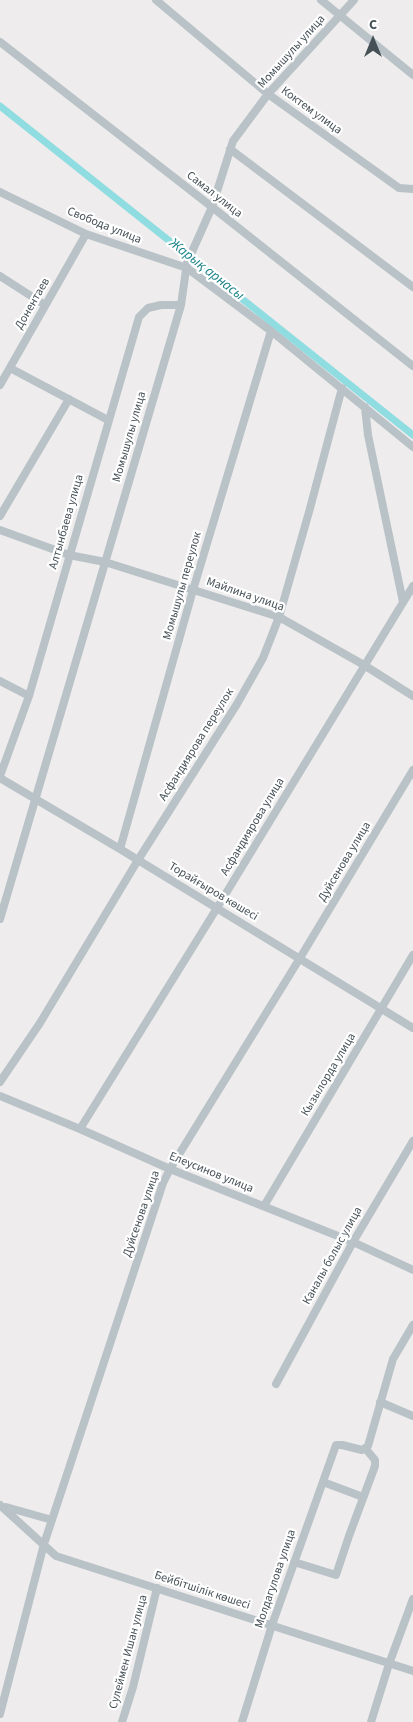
<!DOCTYPE html>
<meta charset="utf-8">
<style>
body{margin:0}
#map{position:relative;width:413px;height:1722px;overflow:hidden;background:#eeecec;font-family:"Source Sans 3",sans-serif}
canvas{display:block}
.north{position:absolute;left:348px;top:15px;width:50px;height:50px;-webkit-text-stroke:4px #fff;paint-order:stroke;rotate:0deg;font-size:14px;font-weight:700;line-height:20px;text-align:center;color:#465157}
.north::after{content:'';display:block;margin:auto;width:18px;height:22px;background:#465157;clip-path:polygon(50% 0,100% 100%,50% 72%,0 100%)}
</style>
<div id="map">
<canvas width="413" height="1722"></canvas>
<div class="north">С</div>
</div>
<script>
const c = document.querySelector('canvas').getContext('2d');
c.lineJoin = 'round';
function toPath(rows) {
  const path = new Path2D();
  for (const r of rows) {
    path.moveTo(r[0], r[1]);
    for (let i = 2; i < r.length; i += 2) path.lineTo(r[i], r[i + 1]);
  }
  return path;
}
function strokePath(path, color, width, dash) {
  c.strokeStyle = color;
  c.lineWidth = width;
  c.lineCap = dash ? 'butt' : 'round';
  c.setLineDash(dash || []);
  c.stroke(path);
}
function label(font, color, halo, rows, align = 'center') {
  c.font = font + ' "Source Sans 3",sans-serif';
  c.lineWidth = 4.5;
  c.setLineDash([]);
  c.textBaseline = 'middle';
  c.strokeStyle = halo;
  c.fillStyle = color;
  for (const [text, x, y, turn = 0] of rows) {
    c.save();
    c.translate(x, y);
    c.rotate((+turn || 0) * Math.PI / 180);
    c.textAlign = isNaN(turn) ? turn : align;
    if (halo) c.strokeText(text, 0, 0);
    c.fillText(text, 0, 0);
    c.restore();
  }
}
const canal = toPath([
 [0,106,413,435]
]);
const minor = toPath([
 [156,0,268,94,399,188,413,189],
 [321,0,413,75],
 [0,42,212,207,413,366],
 [230,149,413,287],
 [0,192,86,234,187,268,271,331,413,447],
 [0,276,45,305],
 [10,368,108,420],
 [0,385,86,234],
 [365,407,368,435,403,602],
 [0,516,69,399],
 [0,530,69,555,105,562,279,617,364,665,413,696],
 [0,681,29,696],
 [0,776,29,696,139,317,148,308,161,305,181,305],
 [0,778,120,849,413,1028],
 [120,849,193,590,271,331],
 [0,919,181,305,187,263,212,207,233,141,268,94,354,0],
 [0,1082,40,1023,138,860,237,704,263,658,279,617,309,512,342,388],
 [0,1096,80,1129,170,1169,353,1242,413,1270],
 [80,1129,217,908,413,586],
 [264,1206,413,955],
 [276,1384,353,1242,413,1141],
 [380,1402,413,1416],
 [323,1482,363,1497],
 [0,1505,56,1556,413,1671],
 [6,1507,52,1520],
 [294,1562,336,1575,349,1536,375,1466,375,1460,365,1448],
 [0,1714,44,1544,163,1183,170,1169,300,958,413,770],
 [122,1722,133,1687,157,1588],
 [242,1722,272,1625,336,1445,342,1445,362,1450,368,1446,393,1359,413,1325],
 [371,1722,389,1664,413,1599]
]);
const streetNames = [
 ["Момышулы улица",292,52,-48],
 ["Коктем улица",311,111,36],
 ["Самал улица",214,195,38],
 ["Свобода улица",104,226,22],
 ["Донентаев",33,304,-60],
 ["Момышулы улица",130,437,-74],
 ["Алтынбаева улица",67,522,-74],
 ["Момышулы переулок",183,586,-74],
 ["Майлина улица",245,595,19],
 ["Асфандиярова переулок",197,745,-58],
 ["Асфандиярова улица",253,827,-59],
 ["Дуйсенова улица",345,862,-59],
 ["Торайғыров көшесі",213,892,31],
 ["Кызылорда улица",329,1075,-59],
 ["Елеусинов улица",211,1173,22],
 ["Дуйсенова улица",142,1214,-71],
 ["Каналы болыс улица",333,1256,-61],
 ["Молдагулова улица",276,1579,-71],
 ["Бейбітшілік көшесі",202,1591,18],
 ["Сулеймен Ишан улица",129,1652,-75]
];
const waterNames = [
 ["Жарық арнасы",206,270,38]
];
strokePath(canal, '#8fdce1', 7);
strokePath(minor, '#b8c2c7', 8);
label('12px', '#465157', '#fff', streetNames);
label('italic 14px', '#1a8288', '#fff', waterNames);
</script>
